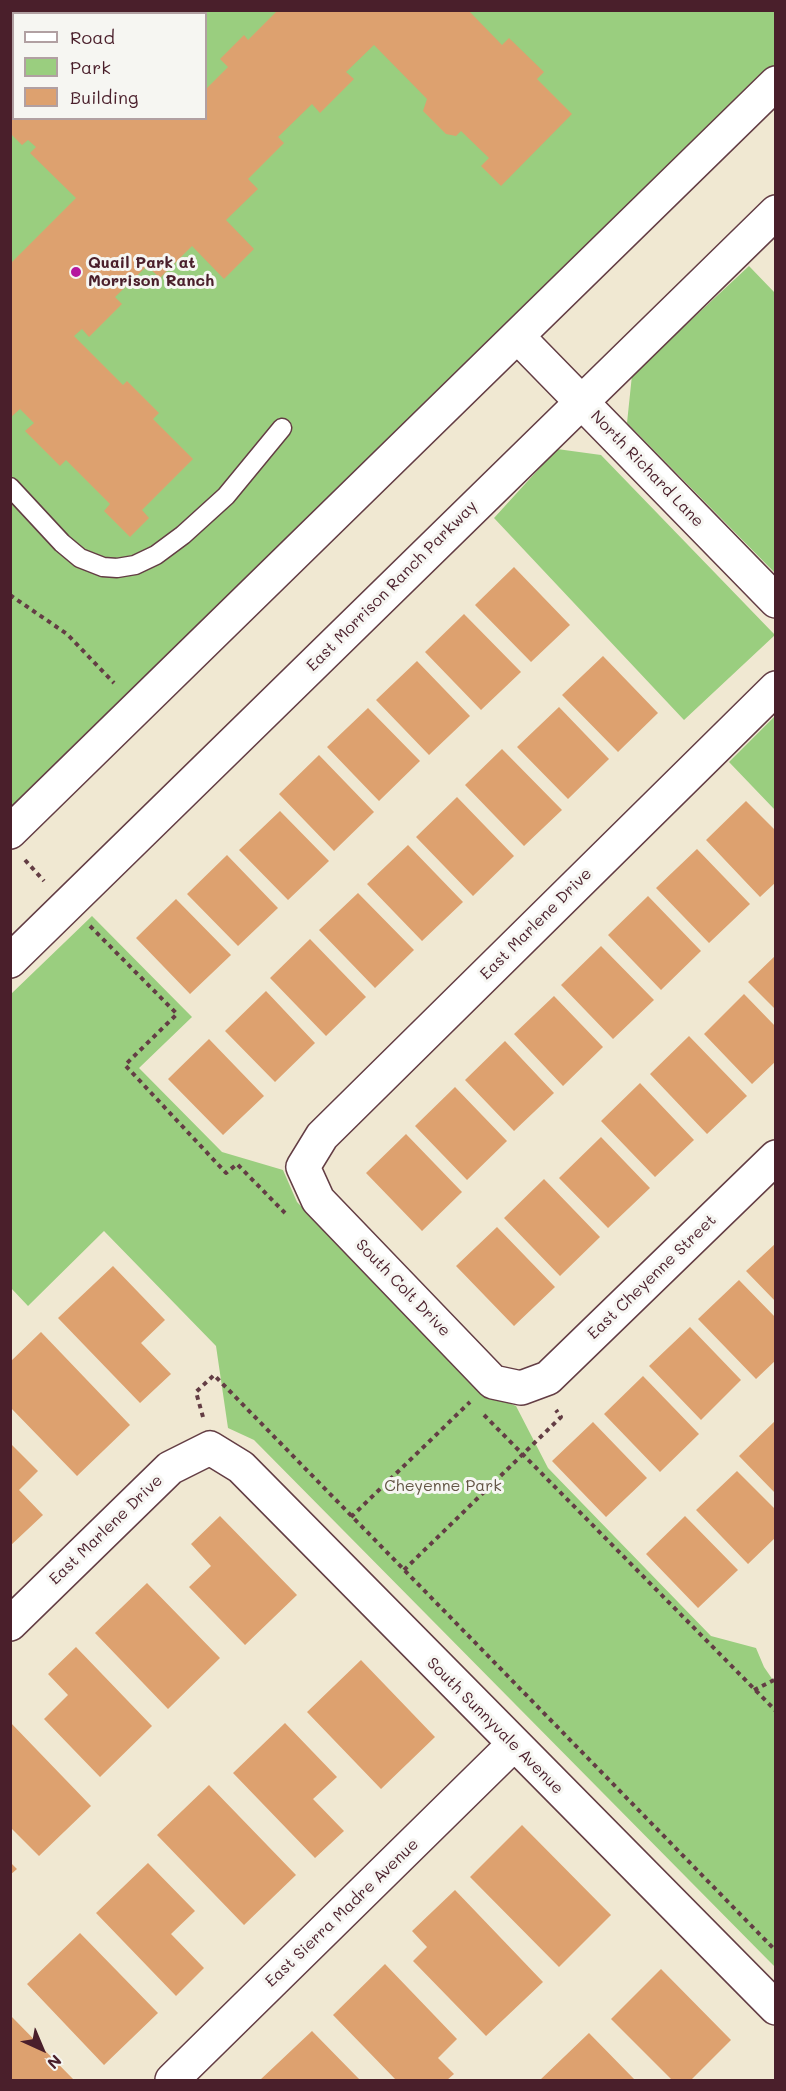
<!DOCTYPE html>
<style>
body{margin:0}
#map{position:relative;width:786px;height:2091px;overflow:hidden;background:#f0e8d2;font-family:Mali,sans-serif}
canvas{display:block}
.frame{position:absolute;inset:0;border:12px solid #4a1f2b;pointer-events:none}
.legend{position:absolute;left:12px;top:12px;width:195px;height:108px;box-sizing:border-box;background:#f6f6f2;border:2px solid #b1a0a2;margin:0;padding:8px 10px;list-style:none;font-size:18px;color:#4a1f2b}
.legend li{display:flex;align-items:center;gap:12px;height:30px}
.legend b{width:30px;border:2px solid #b1a0a2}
.north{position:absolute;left:12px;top:2019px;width:60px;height:60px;-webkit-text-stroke:4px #f6f6f2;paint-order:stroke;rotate:136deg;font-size:16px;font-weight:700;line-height:24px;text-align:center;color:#4a1f2b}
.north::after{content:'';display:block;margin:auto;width:21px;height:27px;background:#4a1f2b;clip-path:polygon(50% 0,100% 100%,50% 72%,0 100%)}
</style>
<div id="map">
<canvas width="786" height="2091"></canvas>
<div class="frame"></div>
<ul class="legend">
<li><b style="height:8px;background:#fff"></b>Road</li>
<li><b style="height:16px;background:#9ace7f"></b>Park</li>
<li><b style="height:16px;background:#dda16f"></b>Building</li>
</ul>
<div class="north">N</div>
</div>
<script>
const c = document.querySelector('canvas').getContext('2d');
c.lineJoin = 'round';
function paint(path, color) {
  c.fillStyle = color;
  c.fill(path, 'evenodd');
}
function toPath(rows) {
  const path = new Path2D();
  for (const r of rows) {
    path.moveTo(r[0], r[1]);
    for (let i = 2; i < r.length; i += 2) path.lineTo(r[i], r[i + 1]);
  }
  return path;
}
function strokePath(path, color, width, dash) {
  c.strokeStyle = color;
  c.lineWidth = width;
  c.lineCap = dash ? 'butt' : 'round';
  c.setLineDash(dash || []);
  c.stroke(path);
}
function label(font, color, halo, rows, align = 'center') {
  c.font = font + ' Mali,sans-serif';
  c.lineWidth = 6;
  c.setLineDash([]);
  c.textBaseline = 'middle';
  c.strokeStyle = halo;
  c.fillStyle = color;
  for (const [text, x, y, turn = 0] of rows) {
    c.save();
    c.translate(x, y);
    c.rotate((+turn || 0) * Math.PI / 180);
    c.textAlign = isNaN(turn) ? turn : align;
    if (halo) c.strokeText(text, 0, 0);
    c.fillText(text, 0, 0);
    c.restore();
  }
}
const green = toPath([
 [11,11,775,11,775,69,11,818],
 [14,14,206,14,206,118,14,118],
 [749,266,775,293,775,573,627,423,632,375],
 [557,449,601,455,775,635,684,720,494,518],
 [775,716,775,810,729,762],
 [92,916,192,1017,139,1068,222,1152,283,1170,297,1202,482,1392,516,1406,548,1468,711,1636,756,1648,764,1667,775,1683,775,1967,254,1440,228,1428,216,1346,104,1231,28,1306,11,1288,11,994]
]);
const building = toPath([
 [10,10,19,10,14,14,10,20],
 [278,10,468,10,502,45,509,38,544,72,537,79,572,114,501,186,481,166,489,158,461,131,456,136,446,134,423,111,427,99,374,45,346,72,354,79,320,113,312,104,278,137,284,143,248,179,258,189,226,220,254,249,224,279,192,246,160,278,147,266,115,297,122,304,89,337,82,329,74,336,123,385,127,381,159,413,153,419,193,459,142,510,149,518,130,537,104,511,110,504,66,460,60,466,25,431,34,423,20,409,10,418,10,264,76,198,30,153,36,147,28,140,22,145,10,133,10,109,14,106,14,118,206,118,206,89,228,67,220,59,244,35,248,40],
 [514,567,570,625,531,662,475,605],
 [464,614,521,672,481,710,425,652],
 [603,656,658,713,618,752,562,695],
 [417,661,470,716,429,755,376,700],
 [559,707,609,759,568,799,517,747],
 [368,708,420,761,379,801,327,747],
 [502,749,562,810,524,846,465,785],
 [319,755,374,812,334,851,279,794],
 [457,797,514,856,473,896,416,837],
 [746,801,776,831,776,882,760,897,706,840],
 [280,811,329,861,288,900,239,850],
 [408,845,463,902,422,941,367,884],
 [697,849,750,904,709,943,656,888],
 [227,855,278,908,238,946,187,894],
 [358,893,414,950,375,988,319,930],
 [648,896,701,951,661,990,608,935],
 [176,899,231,955,190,994,136,938],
 [310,939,366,997,326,1036,270,978],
 [601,946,654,1000,613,1039,561,985],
 [776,955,776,1010,748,982],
 [266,991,315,1043,275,1082,225,1031],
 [744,994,776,1027,776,1061,752,1084,704,1034],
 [554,996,603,1047,563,1086,514,1034],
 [689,1036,747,1096,707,1134,650,1074],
 [209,1039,264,1096,223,1135,168,1079],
 [505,1041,554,1093,514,1131,465,1080],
 [640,1083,694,1140,655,1177,601,1121],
 [455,1087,507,1141,467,1180,415,1126],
 [406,1134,462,1192,422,1231,366,1173],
 [601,1137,650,1188,608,1228,559,1178],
 [544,1179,600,1237,560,1276,504,1218],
 [497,1227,555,1287,514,1326,456,1266],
 [776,1243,776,1302,746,1271],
 [113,1266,165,1320,141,1343,171,1374,140,1403,58,1318],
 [739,1280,776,1318,776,1360,756,1379,698,1319],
 [690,1327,741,1380,701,1420,649,1366],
 [41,1332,130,1425,77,1476,10,1407,10,1362],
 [643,1376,699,1434,660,1472,604,1414],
 [776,1420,776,1494,739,1456],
 [593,1422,647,1478,606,1517,552,1461],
 [10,1443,38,1471,19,1490,43,1515,10,1546],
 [737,1471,776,1510,776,1537,748,1564,696,1510],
 [220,1516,297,1595,245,1645,189,1587,211,1566,191,1544],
 [685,1516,738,1570,698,1608,646,1554],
 [147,1583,220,1658,168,1709,95,1633],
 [76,1647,152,1726,100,1777,44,1719,68,1695,48,1674],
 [361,1660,435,1737,381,1789,307,1712],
 [10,1722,91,1806,39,1856,10,1827],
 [285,1723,337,1777,313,1799,344,1831,315,1858,233,1773],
 [209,1785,296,1875,244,1925,157,1835],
 [522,1825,611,1915,559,1967,470,1877],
 [10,1862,17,1869,10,1875],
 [148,1863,195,1911,171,1934,204,1968,176,1996,96,1913],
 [455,1890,543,1982,486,2036,413,1961,427,1947,412,1931],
 [80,1933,158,2013,104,2065,27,1984],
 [385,1964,457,2039,438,2058,454,2074,447,2080,396,2080,333,2015],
 [661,1969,731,2040,691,2080,672,2080,611,2019],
 [10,2015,74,2080,10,2080],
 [312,2031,360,2080,260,2080],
 [589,2033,635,2080,540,2080]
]);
const path = toPath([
 [41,10,44,14],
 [77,10,80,14],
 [135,10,141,14],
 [56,14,59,10],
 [196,14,197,10],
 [11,19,14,22],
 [10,59,14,56],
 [10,595,67,634,114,683],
 [25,860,44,881],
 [90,926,177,1014,125,1065,226,1173,237,1164,285,1213],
 [484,1415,776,1711],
 [203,1417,196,1392,214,1375,776,1951],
 [351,1517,470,1402],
 [404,1570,561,1417,556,1410],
 [754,1690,776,1679]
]);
const lane = toPath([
 [10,487,62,543,80,558,103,567,117,568,135,565,156,555,183,535,226,496,282,428]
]);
const street = toPath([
 [518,337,776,601],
 [776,688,322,1136,303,1167,318,1200,493,1382,521,1388,548,1378,776,1157],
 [10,1624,170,1468,210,1448,241,1467,776,2008],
 [172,2080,513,1745]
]);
const secondary = toPath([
 [10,832,776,83],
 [10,961,776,212]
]);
const markers = [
 [76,272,6,"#b5179e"]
];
const poiNames = [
 ["Quail Park at",88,263],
 ["Morrison Ranch",88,281]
];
const streetNames = [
 ["North Richard Lane",647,469,46],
 ["East Morrison Ranch Parkway",392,586,-45],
 ["East Marlene Drive",536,924,-45],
 ["East Cheyenne Street",652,1277,-44],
 ["South Colt Drive",403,1288,46],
 ["East Marlene Drive",106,1530,-44],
 ["South Sunnyvale Avenue",495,1726,45],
 ["East Sierra Madre Avenue",342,1913,-44]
];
const parkNames = [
 ["Cheyenne Park",443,1486]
];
paint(green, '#9ace7f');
paint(building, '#dda16f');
strokePath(lane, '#633d44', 21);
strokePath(street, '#633d44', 36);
strokePath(secondary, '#633d44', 36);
strokePath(path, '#633d44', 4, [4.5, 4.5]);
strokePath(lane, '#fff', 18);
strokePath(street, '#fff', 33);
strokePath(secondary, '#fff', 33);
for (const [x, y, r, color] of markers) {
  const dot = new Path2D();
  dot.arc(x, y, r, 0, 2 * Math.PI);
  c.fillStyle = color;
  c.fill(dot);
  strokePath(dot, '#f6f6f2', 2);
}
label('bold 16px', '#4a1f2b', '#f6f6f2', poiNames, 'left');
label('16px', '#4a1f2b', '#f6f6f2', streetNames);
label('16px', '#625444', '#f6f6f2', parkNames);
</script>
